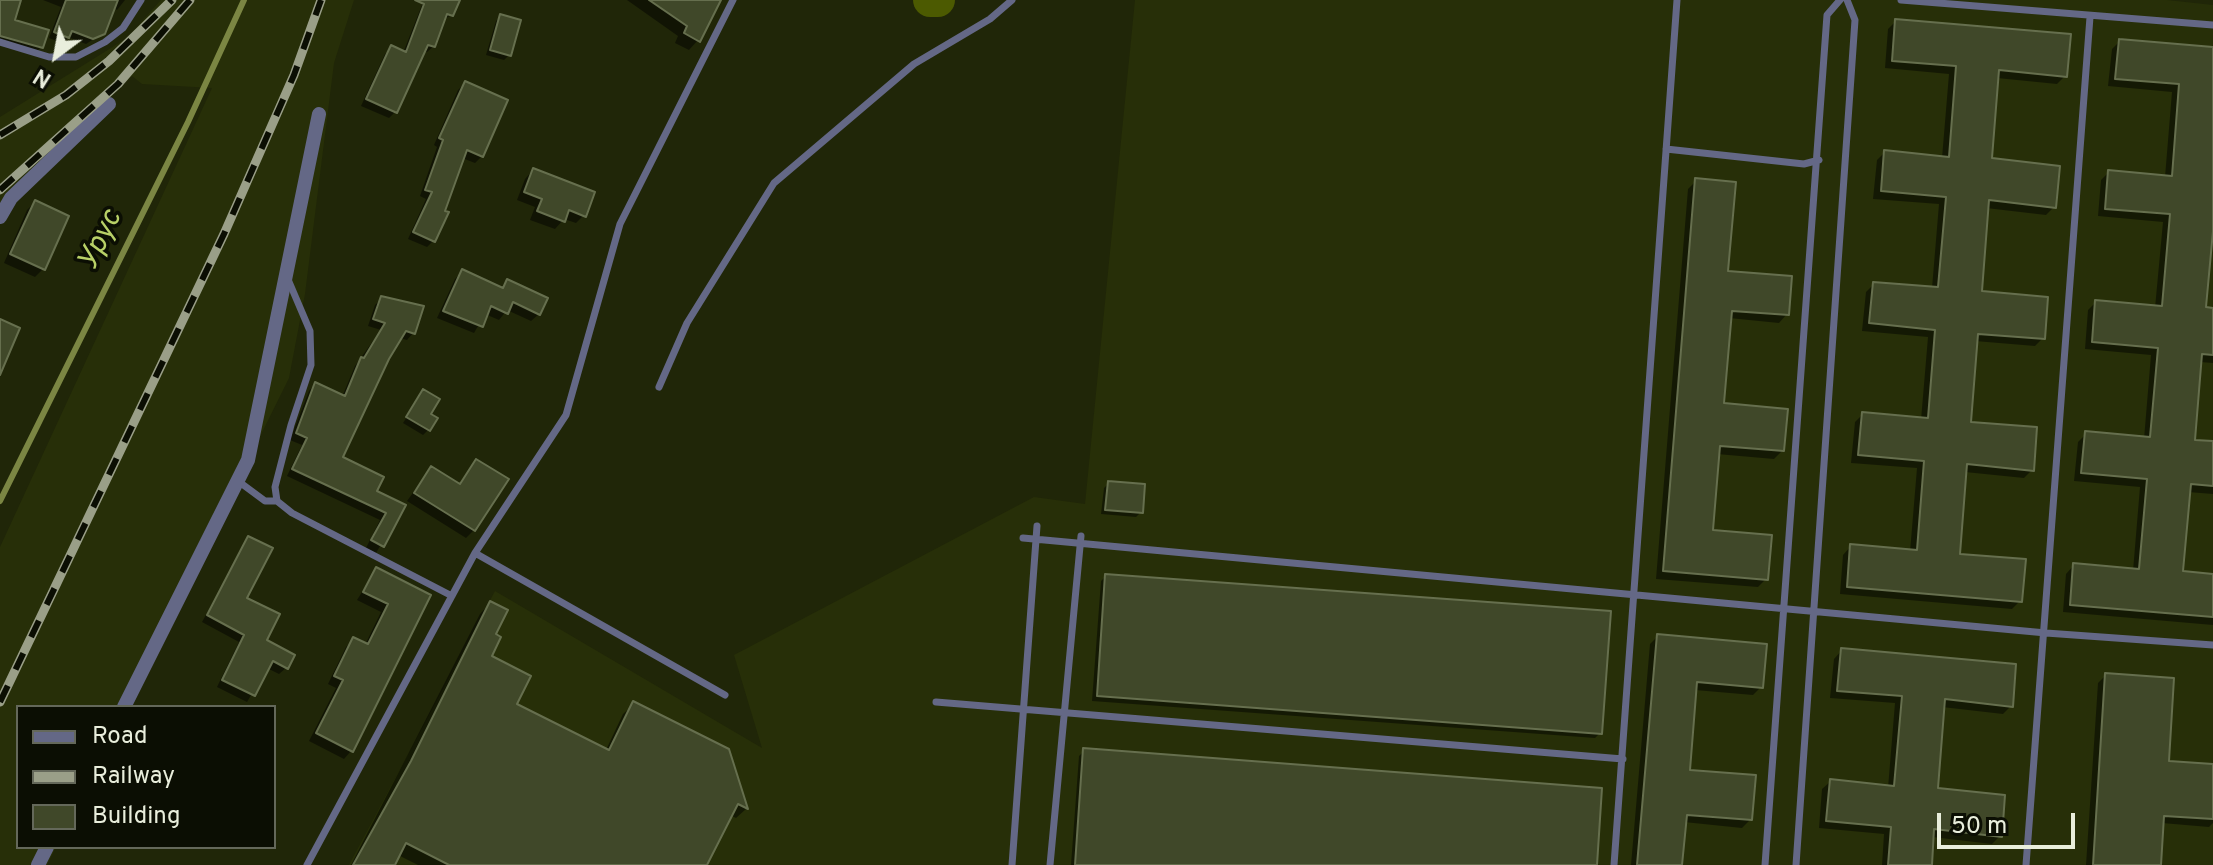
<!DOCTYPE html>
<meta charset="utf-8">
<style>
body{margin:0}
#map{position:relative;width:2213px;height:865px;overflow:hidden;background:#202608;font-family:Overpass,sans-serif}
canvas{display:block}
.legend{position:absolute;left:16px;top:705px;width:260px;height:144px;box-sizing:border-box;background:#0b0e03;border:2px solid #64685a;margin:0;padding:10px 14px;list-style:none;font-size:24px;color:#e9eedc}
.legend li{display:flex;align-items:center;gap:16px;height:40px}
.legend b{width:40px;border:2px solid #64685a}
.north{position:absolute;left:16px;top:16px;width:80px;height:80px;-webkit-text-stroke:6px #0b0e03;paint-order:stroke;rotate:212deg;font-size:22px;font-weight:700;line-height:32px;text-align:center;color:#e9eedc}
.north::after{content:'';display:block;margin:auto;width:28px;height:36px;background:#e9eedc;clip-path:polygon(50% 0,100% 100%,50% 72%,0 100%)}
.scale{position:absolute;left:1937px;top:813px;width:138px;height:36px;box-sizing:border-box;border:4px solid #e9eedc;border-top:0;padding-left:10px;font-size:24px;line-height:28px;white-space:nowrap;color:#e9eedc;-webkit-text-stroke:6px #0b0e03;paint-order:stroke}
</style>
<div id="map">
<canvas width="2213" height="865"></canvas>
<ul class="legend">
<li><b style="height:10px;background:#646886"></b>Road</li>
<li><b style="height:10px;background:#9a9f88"></b>Railway</li>
<li><b style="height:22px;background:#404829"></b>Building</li>
</ul>
<div class="north">N</div>
<div class="scale">50 m</div>
</div>
<script>
const c = document.querySelector('canvas').getContext('2d');
c.lineJoin = 'round';
function paint(path, color) {
  c.fillStyle = color;
  c.fill(path, 'evenodd');
}
function toPath(rows) {
  const path = new Path2D();
  for (const r of rows) {
    path.moveTo(r[0], r[1]);
    for (let i = 2; i < r.length; i += 2) path.lineTo(r[i], r[i + 1]);
  }
  return path;
}
function strokePath(path, color, width, dash) {
  c.strokeStyle = color;
  c.lineWidth = width;
  c.lineCap = dash ? 'butt' : 'round';
  c.setLineDash(dash || []);
  c.stroke(path);
}
function label(font, color, halo, rows, align = 'center') {
  c.font = font + ' Overpass,sans-serif';
  c.lineWidth = 7;
  c.setLineDash([]);
  c.textBaseline = 'middle';
  c.strokeStyle = halo;
  c.fillStyle = color;
  for (const [text, x, y, turn = 0] of rows) {
    c.save();
    c.translate(x, y);
    c.rotate((+turn || 0) * Math.PI / 180);
    c.textAlign = isNaN(turn) ? turn : align;
    if (halo) c.strokeText(text, 0, 0);
    c.fillText(text, 0, 0);
    c.restore();
  }
}
const built = toPath([
 [161,0,354,0,334,63,305,294,289,378,126,707,18,707,18,847,56,847,47,865,0,865,0,547,212,88,142,84,132,76,0,203,0,117,127,38],
 [1135,0,2167,0,2213,5,2213,865,349,865,495,591,762,748,734,655,1034,497,1085,504]
]);
const shadow = toPath([
 [0,0,19,0,12,21,41,47,35,53,0,42],
 [43,0,125,0,117,10,113,7,103,33,86,44,68,37,62,43,49,38,61,7],
 [424,0,458,0,451,15,442,21,434,46,427,52,423,51,395,112,389,118,361,106,385,54,392,48,403,53],
 [627,0,719,0,698,40,689,50,675,43,678,36],
 [501,16,509,55,504,60,486,55,496,21],
 [1896,21,2065,76,2057,84,1997,78,1990,160,2054,207,2046,215,1986,208,1979,293,2043,338,2035,346,1975,341,1969,424,2032,470,2024,478,1965,472,1958,556,2020,601,2012,609,1840,594,1843,555,1851,546,1910,552,1917,468,1851,463,1855,422,1863,414,1921,420,1928,337,1862,331,1866,292,1874,284,1932,288,1939,204,1873,199,1877,160,1885,152,1942,158,1949,74,1885,68,1888,29],
 [2120,41,2213,49,2213,229,2204,309,2213,310,2213,363,2200,362,2193,441,2213,443,2213,494,2188,492,2181,573,2213,576,2213,625,2063,612,2066,574,2074,565,2133,571,2140,487,2074,481,2078,442,2086,434,2144,439,2151,355,2085,349,2088,310,2096,302,2155,308,2163,222,2098,216,2101,180,2109,172,2165,177,2172,92,2108,86,2112,49],
 [465,83,482,156,475,163,462,158,434,240,427,247,408,239,426,199,420,196,437,147,434,145,458,90],
 [533,170,584,215,576,223,564,219,555,229,530,220,535,207,517,200,525,179],
 [1696,181,1726,272,1787,314,1779,323,1729,318,1722,405,1782,451,1774,459,1717,454,1711,532,1766,579,1758,587,1656,579,1688,189],
 [35,202,43,269,35,277,4,263,27,210],
 [463,271,500,289,508,281,539,314,531,321,507,310,499,320,485,314,474,333,437,318,455,279],
 [382,298,413,333,407,340,400,338,388,359,340,458,375,492,403,506,376,553,366,548,380,520,287,476,302,445,290,440,309,391,315,384,342,397,355,366,381,330,368,326,375,305],
 [424,391,428,430,423,435,403,423],
 [477,461,474,530,466,538,407,501,431,468,458,486],
 [1109,483,1141,512,1136,517,1101,514,1104,488],
 [249,538,244,599,264,641,286,668,279,674,267,668,247,702,217,687,239,642,202,622],
 [376,570,429,596,351,751,344,759,309,741,336,688,328,684,346,647,354,639,365,645,381,612,357,600],
 [1106,576,1600,733,1595,738,1092,701,1101,581],
 [490,603,493,635,489,657,515,705,606,750,623,714,634,704,727,750,746,809,736,818,730,815,705,865,418,865,398,855,392,865,351,865,480,614],
 [1658,636,1761,687,1753,695,1695,690,1688,771,1750,820,1742,828,1684,822,1680,865,1631,865,1650,644],
 [1842,650,2011,706,2003,714,1942,707,1936,789,2000,836,1992,844,1932,837,1930,865,1882,865,1884,834,1819,828,1822,789,1831,781,1888,788,1895,703,1830,698,1834,659],
 [2106,675,2167,763,2213,766,2213,823,2209,827,2162,823,2159,865,2086,865,2098,683],
 [1084,751,1595,865,1071,865,1079,756]
]);
const stream = toPath([
 [0,501,188,122,244,0]
]);
const river = toPath([
 [930,0,938,0]
]);
const building = toPath([
 [0,0,21,0,15,20,49,30,43,48,0,36,0,0],
 [66,0,118,0,105,34,93,39,72,31,69,38,54,32,66,0],
 [415,0,460,0,453,16,447,14,435,47,428,45,397,113,366,99,391,45,406,52,424,4,415,0],
 [649,0,721,0,700,42,684,33,687,26,649,0],
 [500,14,521,20,511,56,490,50,500,14],
 [1895,19,2071,34,2067,77,1999,70,1992,158,2060,166,2056,208,1989,200,1982,291,2048,297,2045,339,1978,334,1971,422,2037,427,2034,471,1967,464,1960,554,2026,559,2022,602,1847,587,1850,544,1917,550,1924,461,1858,455,1862,412,1928,418,1935,330,1869,323,1873,282,1938,287,1946,197,1881,191,1884,150,1949,157,1956,66,1892,61,1895,19],
 [2119,39,2213,47,2213,231,2206,307,2213,308,2213,355,2202,354,2195,440,2213,441,2213,486,2191,484,2183,571,2213,574,2213,617,2070,605,2073,563,2139,569,2147,479,2081,473,2085,431,2150,437,2158,348,2092,342,2095,300,2162,306,2170,214,2105,209,2108,170,2172,176,2179,84,2115,79,2119,39],
 [465,81,508,100,483,157,467,150,445,211,449,212,435,242,413,232,432,192,425,190,443,140,439,138,465,81],
 [533,168,595,192,586,217,569,210,565,222,537,211,542,199,524,192,533,168],
 [1695,178,1736,182,1728,271,1792,276,1789,315,1732,311,1724,403,1788,409,1784,451,1720,446,1713,530,1772,535,1768,580,1663,571,1695,178],
 [35,200,69,216,45,270,10,254,35,200],
 [462,269,503,288,507,279,548,298,540,315,513,302,508,314,491,306,483,327,443,311,462,269],
 [381,296,424,306,415,334,406,331,389,359,343,457,384,477,377,491,406,505,384,547,371,540,386,513,292,469,307,438,296,433,315,382,345,396,361,357,364,358,385,323,373,319,381,296],
 [0,319,20,328,0,375,0,319],
 [423,389,440,399,431,414,438,418,430,431,406,417,423,389],
 [476,459,509,479,475,531,414,493,431,466,460,484,476,459],
 [1108,481,1145,484,1143,513,1105,510,1108,481],
 [248,536,273,548,247,598,280,614,267,640,295,655,288,669,273,661,255,696,222,680,244,635,207,615,248,536],
 [376,567,431,595,353,752,316,733,343,680,334,676,353,637,368,644,388,604,363,592,376,567],
 [1105,574,1611,611,1602,734,1097,696,1105,574],
 [490,601,508,610,496,634,501,637,492,656,531,676,517,704,609,750,633,701,729,749,748,809,738,804,707,865,449,865,406,843,395,865,353,865,411,761,490,601],
 [1657,634,1767,644,1763,688,1697,682,1690,770,1756,775,1752,820,1687,815,1682,865,1637,865,1657,634],
 [1841,648,2016,664,2013,707,1945,699,1938,788,2005,795,2002,837,1934,829,1932,865,1888,865,1891,827,1826,821,1830,779,1894,786,1902,696,1837,691,1841,648],
 [2105,673,2174,678,2169,761,2213,764,2213,819,2164,816,2161,865,2093,865,2105,673],
 [1083,748,1602,788,1597,865,1075,865,1083,748]
]);
const service = toPath([
 [1901,0,2213,25],
 [0,42,49,57,76,57,105,42,123,28,141,0],
 [1666,149,1804,164,1819,160],
 [287,277,310,331,311,365,291,425,275,487,277,501,292,513,452,596],
 [659,387,687,323,774,183,914,64,990,19,1012,0],
 [238,481,265,501,277,501],
 [1023,538,2046,633,2213,645],
 [475,553,725,695],
 [936,702,1623,759],
 [307,865,475,553,566,415,620,224,733,0],
 [1012,865,1037,526],
 [1050,865,1081,536],
 [1614,865,1677,0],
 [1765,865,1827,15,1840,0],
 [1796,865,1855,20,1847,0],
 [2026,865,2090,17]
]);
const minor = toPath([
 [0,217,11,198,109,104],
 [124,707,248,460,319,114],
 [38,865,47,847]
]);
const rail = toPath([
 [0,135,66,95,109,61,172,0],
 [0,190,118,84,190,0],
 [0,702,224,234,294,75,321,0]
]);
const waterNames = [
 ["Урус",102,241,-64]
];
paint(built, '#272f08');
paint(shadow, '#0007');
strokePath(stream, '#7b8643', 6);
strokePath(river, '#4c5a01', 34);
paint(building, '#404829');
strokePath(building, '#666f4e', 2);
strokePath(service, '#646886', 7);
strokePath(minor, '#646886', 14);
strokePath(rail, '#9a9f88', 9);
strokePath(rail, '#0b0e03', 6, [18]);
label('italic 30px', '#b8d067', '#0b0e03', waterNames);
</script>
